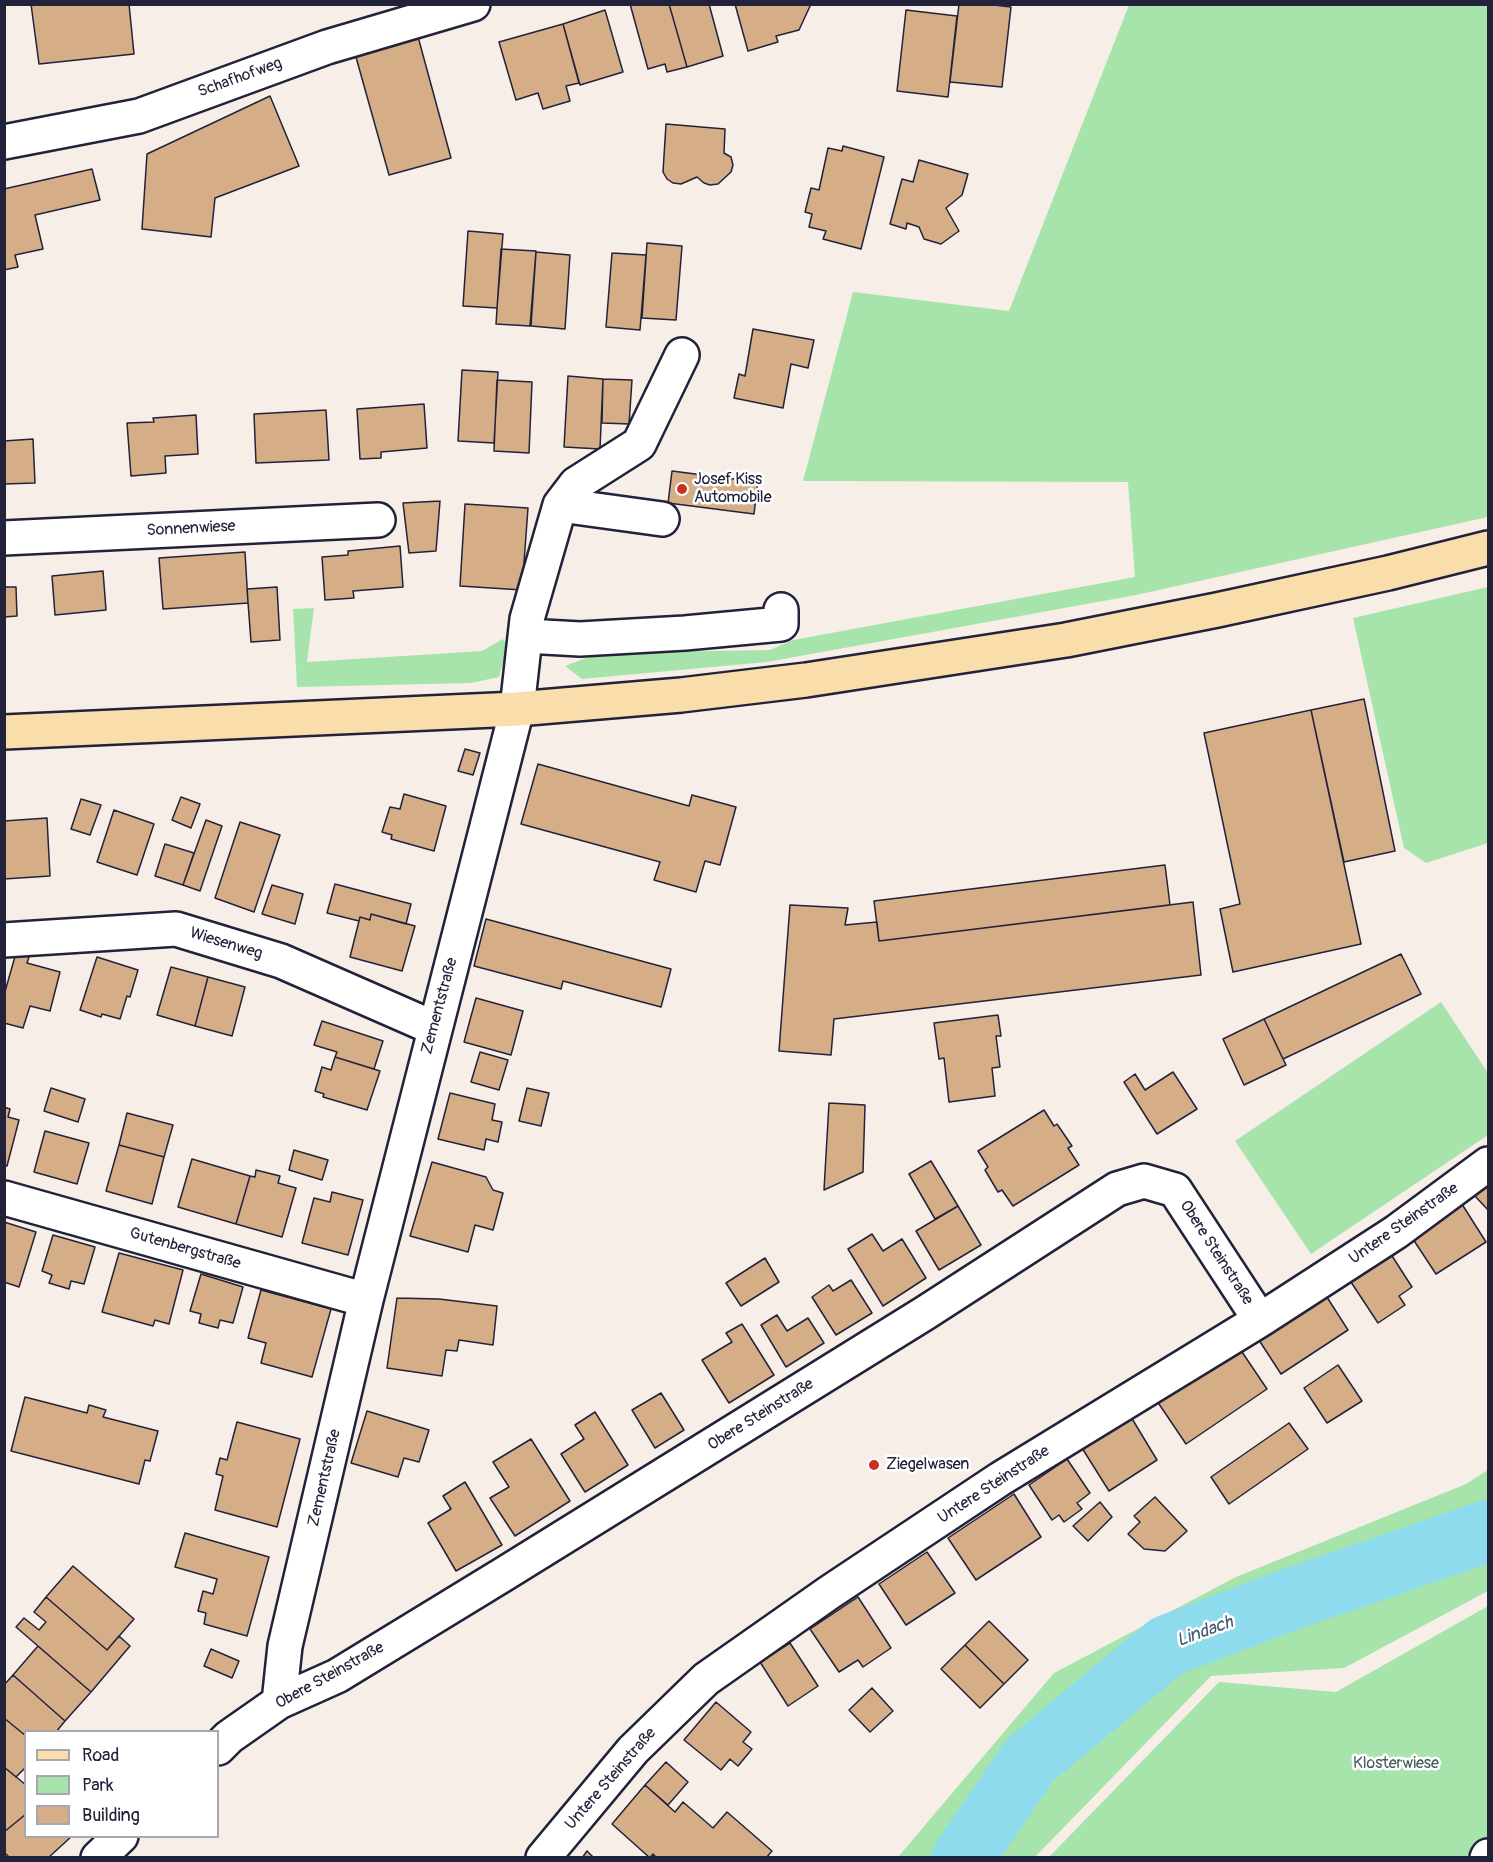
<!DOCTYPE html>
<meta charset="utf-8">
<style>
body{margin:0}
#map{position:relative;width:1493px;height:1862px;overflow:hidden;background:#f7efe7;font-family:Pangolin,sans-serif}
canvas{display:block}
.frame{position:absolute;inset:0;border:6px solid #22223b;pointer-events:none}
.legend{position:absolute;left:24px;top:1730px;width:195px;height:108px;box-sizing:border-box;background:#fff;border:2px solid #a7a7b1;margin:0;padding:8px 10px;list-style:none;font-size:18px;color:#22223b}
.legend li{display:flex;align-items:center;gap:12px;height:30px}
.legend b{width:30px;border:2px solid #a7a7b1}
</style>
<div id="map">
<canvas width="1493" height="1862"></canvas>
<div class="frame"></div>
<ul class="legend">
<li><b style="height:8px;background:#f9deab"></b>Road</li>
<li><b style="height:16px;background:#a7e4ab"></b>Park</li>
<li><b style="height:16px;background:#d5ad86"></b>Building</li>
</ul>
</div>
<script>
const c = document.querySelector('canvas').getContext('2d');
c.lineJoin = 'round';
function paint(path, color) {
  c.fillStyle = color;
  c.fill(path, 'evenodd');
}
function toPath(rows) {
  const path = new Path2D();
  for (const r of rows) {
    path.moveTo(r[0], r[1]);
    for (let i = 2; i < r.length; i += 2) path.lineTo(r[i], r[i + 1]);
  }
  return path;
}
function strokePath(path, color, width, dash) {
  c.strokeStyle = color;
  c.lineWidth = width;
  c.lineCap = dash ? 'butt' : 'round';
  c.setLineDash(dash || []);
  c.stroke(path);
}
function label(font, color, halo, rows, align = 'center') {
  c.font = font + ' Pangolin,sans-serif';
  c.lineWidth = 5;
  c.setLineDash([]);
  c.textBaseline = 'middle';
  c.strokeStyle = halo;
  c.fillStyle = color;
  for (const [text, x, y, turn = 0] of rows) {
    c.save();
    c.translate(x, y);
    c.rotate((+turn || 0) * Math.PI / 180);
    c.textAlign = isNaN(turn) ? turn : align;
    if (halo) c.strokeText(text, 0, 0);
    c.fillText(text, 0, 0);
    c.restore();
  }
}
const green = toPath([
 [1129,5,1488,5,1488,517,1136,595,767,662,582,679,565,666,599,653,770,650,793,640,1135,577,1128,482,803,481,853,292,1009,311],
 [1488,587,1488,843,1426,863,1404,848,1353,618],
 [314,608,307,662,482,651,503,639,508,644,499,677,471,683,297,687,293,609],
 [1441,1002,1488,1073,1488,1135,1311,1254,1235,1141],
 [1488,1470,1488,1591,1344,1668,1211,1676,1035,1857,898,1857,1054,1673,1236,1577,1466,1484],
 [1488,1606,1488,1847,1479,1857,1048,1858,1219,1682,1336,1692]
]);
const river = toPath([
 [963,1858,1030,1760,1167,1646,1291,1599,1488,1531]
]);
const building = toPath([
 [31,4,129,4,134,54,39,64,31,4],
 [630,4,669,4,687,67,667,72,665,64,648,69,630,4],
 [669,4,709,4,723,56,687,67,669,4],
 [735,4,811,4,799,30,776,36,778,42,748,51,735,4],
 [959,4,986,4,1011,7,1002,87,950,82,959,4],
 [605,10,623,72,580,85,563,24,605,10],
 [906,10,957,16,948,97,897,91,906,10],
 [563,24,579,83,566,86,570,101,543,109,538,93,516,100,499,42,563,24],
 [417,33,451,158,389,175,354,50,417,33],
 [270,96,299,166,215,198,211,237,142,229,147,154,270,96],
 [666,124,725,129,724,153,731,157,733,165,731,172,718,184,710,185,704,183,697,177,681,184,673,183,667,179,663,172,666,124],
 [843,146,884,157,861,249,823,239,826,231,809,227,812,214,805,212,811,188,819,190,828,148,842,151,843,146],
 [919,160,968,174,962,195,946,208,959,231,941,244,924,239,919,227,907,223,906,229,890,224,902,179,913,182,919,160],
 [92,169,100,200,35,215,43,249,15,255,18,267,4,270,4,189,92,169],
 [468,231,503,234,497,308,463,306,468,231],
 [647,243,682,246,676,320,642,318,647,243],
 [501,249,536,251,530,326,496,324,501,249],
 [536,252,570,255,565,329,531,326,536,252],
 [612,253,646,255,640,330,606,327,612,253],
 [753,329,814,340,808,368,791,364,783,408,734,398,739,374,745,376,753,329],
 [462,370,498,372,494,443,458,441,462,370],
 [568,376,603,379,600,449,564,447,568,376],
 [603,379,632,380,629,424,602,423,603,379],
 [497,380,532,382,529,453,494,451,497,380],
 [424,404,427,448,381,452,381,458,360,459,357,409,424,404],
 [326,410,329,460,256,463,254,414,326,410],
 [196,415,198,454,165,456,166,473,131,476,127,423,154,422,153,418,196,415],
 [33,439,35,483,4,484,4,441,33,439],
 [672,471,758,482,754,514,668,503,672,471],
 [440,501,436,551,409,553,403,503,440,501],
 [465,504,528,508,522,590,460,586,465,504],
 [400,546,403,587,353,591,354,598,325,600,322,557,348,555,348,551,400,546],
 [245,552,248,603,163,609,159,558,245,552],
 [103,571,106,610,55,615,52,576,103,571],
 [4,587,16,587,17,616,4,617,4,587],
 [277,587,280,640,251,642,247,589,277,587],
 [1364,699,1395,851,1344,862,1311,710,1364,699],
 [1311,710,1361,944,1233,972,1220,909,1240,904,1204,733,1311,710],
 [465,749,480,753,473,775,458,771,465,749],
 [538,764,689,806,692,795,736,807,720,865,705,861,696,892,654,880,660,862,521,824,538,764],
 [404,794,446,806,434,851,391,839,392,835,382,832,390,807,400,809,404,794],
 [181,797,200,804,191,828,172,820,181,797],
 [81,799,101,805,90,835,71,829,81,799],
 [114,810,154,824,137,875,97,862,114,810],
 [47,818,50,876,4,879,4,821,47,818],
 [206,820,222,826,200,891,183,885,206,820],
 [240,822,280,835,254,912,215,898,240,822],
 [165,844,194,853,183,885,155,876,165,844],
 [1165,865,1170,905,879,941,874,901,1165,865],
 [335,884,411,904,406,924,371,914,370,920,360,917,359,921,327,913,335,884],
 [272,885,303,894,295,924,262,914,272,885],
 [1193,902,1201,975,834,1019,831,1055,779,1051,790,905,848,908,845,925,877,922,879,941,1193,902],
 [371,914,415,926,402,971,350,957,360,917,370,920,371,914],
 [486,919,671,969,661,1007,563,981,561,989,474,966,486,919],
 [16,953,29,957,27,963,60,972,50,1011,30,1006,23,1028,4,1023,4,995,16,953],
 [1401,954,1421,994,1283,1059,1264,1019,1401,954],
 [97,957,138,970,130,997,127,996,120,1019,102,1014,101,1017,80,1010,97,957],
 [171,967,208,977,195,1026,157,1015,171,967],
 [208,977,245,987,232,1036,195,1026,208,977],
 [476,998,523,1011,511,1055,464,1042,476,998],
 [998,1015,1001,1036,996,1036,1000,1067,992,1068,995,1096,949,1102,944,1058,939,1059,934,1023,998,1015],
 [1264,1019,1286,1065,1244,1085,1223,1039,1264,1019],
 [322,1021,383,1041,374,1069,335,1057,337,1052,314,1045,322,1021],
 [480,1052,508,1060,499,1090,471,1082,480,1052],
 [335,1057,380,1071,367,1110,323,1097,324,1094,315,1091,322,1067,331,1070,335,1057],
 [1173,1072,1197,1109,1157,1134,1124,1082,1135,1074,1145,1090,1173,1072],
 [51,1088,85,1099,78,1122,44,1111,51,1088],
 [527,1088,549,1093,541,1126,519,1121,527,1088],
 [450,1093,495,1104,492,1120,502,1122,498,1142,486,1139,484,1150,438,1139,450,1093],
 [829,1103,865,1105,863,1172,824,1190,829,1103],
 [4,1107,10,1109,8,1117,19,1120,7,1166,4,1165,4,1107],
 [1044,1110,1054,1126,1057,1124,1072,1146,1068,1148,1079,1165,1013,1206,1002,1190,998,1192,985,1170,988,1167,978,1151,1044,1110],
 [127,1113,173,1125,164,1157,119,1145,127,1113],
 [45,1131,89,1143,77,1184,34,1172,45,1131],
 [119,1145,164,1157,152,1204,106,1191,119,1145],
 [294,1150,328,1160,322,1180,289,1170,294,1150],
 [192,1159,250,1176,236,1224,178,1207,192,1159],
 [931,1161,958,1206,935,1219,909,1174,931,1161],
 [432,1162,486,1177,493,1190,503,1193,493,1230,475,1225,468,1252,410,1236,432,1162],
 [256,1170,280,1176,278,1183,296,1188,282,1237,236,1224,250,1176,255,1177,256,1170],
 [1488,1182,1488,1210,1474,1195,1488,1182],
 [332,1192,363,1200,348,1255,302,1243,314,1198,330,1202,332,1192],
 [1460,1201,1486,1242,1436,1274,1409,1233,1460,1201],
 [958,1206,981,1245,939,1270,916,1231,958,1206],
 [4,1222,36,1232,19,1287,4,1282,4,1222],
 [872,1234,883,1251,902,1239,926,1278,883,1306,848,1249,872,1234],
 [53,1235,95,1247,84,1284,71,1281,69,1289,49,1283,52,1275,42,1271,53,1235],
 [1387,1248,1412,1287,1399,1296,1405,1305,1378,1323,1347,1276,1387,1248],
 [119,1253,183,1270,169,1324,155,1320,153,1326,102,1312,119,1253],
 [765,1258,779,1282,741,1306,726,1283,765,1258],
 [201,1274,243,1287,233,1323,220,1320,218,1328,199,1323,201,1314,190,1311,201,1274],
 [851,1280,872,1313,836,1335,812,1297,829,1285,833,1291,851,1280],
 [261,1290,331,1309,312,1377,261,1363,266,1343,248,1338,261,1290],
 [1323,1291,1348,1330,1281,1374,1255,1334,1323,1291],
 [397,1298,439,1299,497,1306,493,1345,459,1340,457,1351,446,1350,442,1376,387,1368,397,1298],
 [777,1315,787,1331,808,1318,824,1343,786,1367,761,1325,777,1315],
 [742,1324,774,1375,729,1403,702,1360,732,1342,726,1333,742,1324],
 [1238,1346,1267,1389,1186,1444,1157,1401,1238,1346],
 [1338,1365,1362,1401,1327,1423,1304,1388,1338,1365],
 [661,1393,684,1430,655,1448,632,1410,661,1393],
 [25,1397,87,1413,89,1405,106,1410,103,1417,158,1431,150,1461,145,1460,139,1484,11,1451,25,1397],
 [367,1411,429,1430,419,1462,404,1458,398,1477,351,1463,367,1411],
 [595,1412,628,1465,585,1492,561,1454,584,1439,575,1425,595,1412],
 [1131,1417,1157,1460,1109,1491,1082,1448,1131,1417],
 [237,1422,300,1439,277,1527,215,1510,223,1476,216,1474,220,1458,227,1460,237,1422],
 [1289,1423,1308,1449,1229,1504,1211,1477,1289,1423],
 [531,1439,570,1501,515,1536,490,1498,509,1487,493,1462,531,1439],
 [1067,1459,1090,1493,1077,1503,1082,1509,1064,1522,1059,1515,1052,1520,1029,1485,1067,1459],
 [465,1482,502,1545,456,1571,428,1523,451,1509,443,1496,465,1482],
 [1014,1494,1041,1537,976,1580,948,1538,1014,1494],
 [1155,1497,1187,1531,1165,1551,1144,1549,1128,1534,1140,1522,1134,1516,1155,1497],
 [1100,1502,1112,1517,1088,1541,1073,1526,1100,1502],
 [185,1533,269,1557,247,1636,204,1624,206,1613,198,1611,203,1591,213,1594,217,1579,175,1567,185,1533],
 [927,1552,955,1593,906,1625,879,1584,927,1552],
 [73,1566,134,1619,107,1650,46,1597,73,1566],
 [46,1597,107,1650,119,1636,130,1646,91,1692,16,1627,24,1618,39,1630,46,1622,34,1612,46,1597],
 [858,1597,891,1648,863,1667,858,1660,839,1672,810,1629,858,1597],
 [989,1621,1028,1660,1004,1684,965,1645,989,1621],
 [790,1643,818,1686,788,1706,760,1662,790,1643],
 [965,1645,1004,1684,980,1708,941,1669,965,1645],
 [38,1646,91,1692,65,1721,13,1675,38,1646],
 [211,1649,239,1661,232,1678,204,1666,211,1649],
 [13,1675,65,1721,56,1732,26,1732,26,1736,4,1718,4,1685,13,1675],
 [872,1688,893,1711,870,1732,849,1710,872,1688],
 [716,1702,751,1732,743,1742,752,1749,738,1766,730,1759,721,1770,684,1740,716,1702],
 [4,1718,26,1736,26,1767,16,1777,4,1767,4,1718],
 [666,1762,688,1782,668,1805,645,1785,666,1762],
 [4,1767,26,1785,26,1814,4,1832,4,1767],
 [645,1785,675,1812,683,1802,713,1828,727,1812,772,1851,766,1858,657,1858,653,1854,650,1858,612,1824,645,1785],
 [26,1814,26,1836,72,1836,48,1858,10,1858,4,1852,4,1832,26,1814],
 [587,1851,594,1858,582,1858,587,1851]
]);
const minor = toPath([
 [4,142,139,116,327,47,473,4],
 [560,505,662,519],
 [4,538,378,520],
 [526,636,580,639,685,633,781,624,781,610],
 [4,940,176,929,281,961,434,1028],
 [4,1198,366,1300],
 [279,1702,285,1646,366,1300,517,709,527,619,560,505,576,484,639,444,682,355],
 [218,1748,229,1737,279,1702,337,1676,504,1574,925,1313,1117,1189,1144,1181,1175,1190,1260,1320],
 [98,1858,121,1836],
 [543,1858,633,1750,706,1679,830,1592,1000,1479,1260,1320,1396,1232,1488,1164],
 [1487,1858,1488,1856]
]);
const major = toPath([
 [4,732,517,709,681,695,806,680,1066,640,1217,610,1388,573,1488,548]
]);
const markers = [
 [682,489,6,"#c8321e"],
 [874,1465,6,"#c8321e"]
];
const streetNames = [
 ["Schafhofweg",240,78,-20],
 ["Sonnenwiese",191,529,-3],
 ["Wiesenweg",226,944,17],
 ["Zementstraße",440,1006,-75],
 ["Untere Steinstraße",1404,1224,-35],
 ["Gutenbergstraße",185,1249,16],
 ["Obere Steinstraße",1216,1253,57],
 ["Obere Steinstraße",761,1415,-32],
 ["Zementstraße",325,1478,-77],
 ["Untere Steinstraße",994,1485,-33],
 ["Obere Steinstraße",330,1676,-29],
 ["Untere Steinstraße",611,1779,-49]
];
const poiNames = [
 ["Josef Kiss",694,480],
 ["Automobile",694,498],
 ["Ziegelwasen",886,1465]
];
const parkNames = [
 ["Klosterwiese",1396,1764]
];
const waterNames = [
 ["Lindach",1205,1632,-20]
];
paint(green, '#a7e4ab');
strokePath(river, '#8edbee', 62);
paint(building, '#d5ad86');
strokePath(building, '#22223b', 1.5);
strokePath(minor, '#22223b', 38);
strokePath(major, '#22223b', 38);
strokePath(minor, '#fff', 33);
strokePath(major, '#f9deab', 33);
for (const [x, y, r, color] of markers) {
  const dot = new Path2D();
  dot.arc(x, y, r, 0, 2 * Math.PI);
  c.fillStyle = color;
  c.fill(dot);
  strokePath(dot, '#fff', 2);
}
label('16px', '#22223b', '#fff', streetNames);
label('16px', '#22223b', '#fff', poiNames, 'left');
label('16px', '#4a5c5d', '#fff', parkNames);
label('italic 18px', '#425a71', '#fff', waterNames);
</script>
